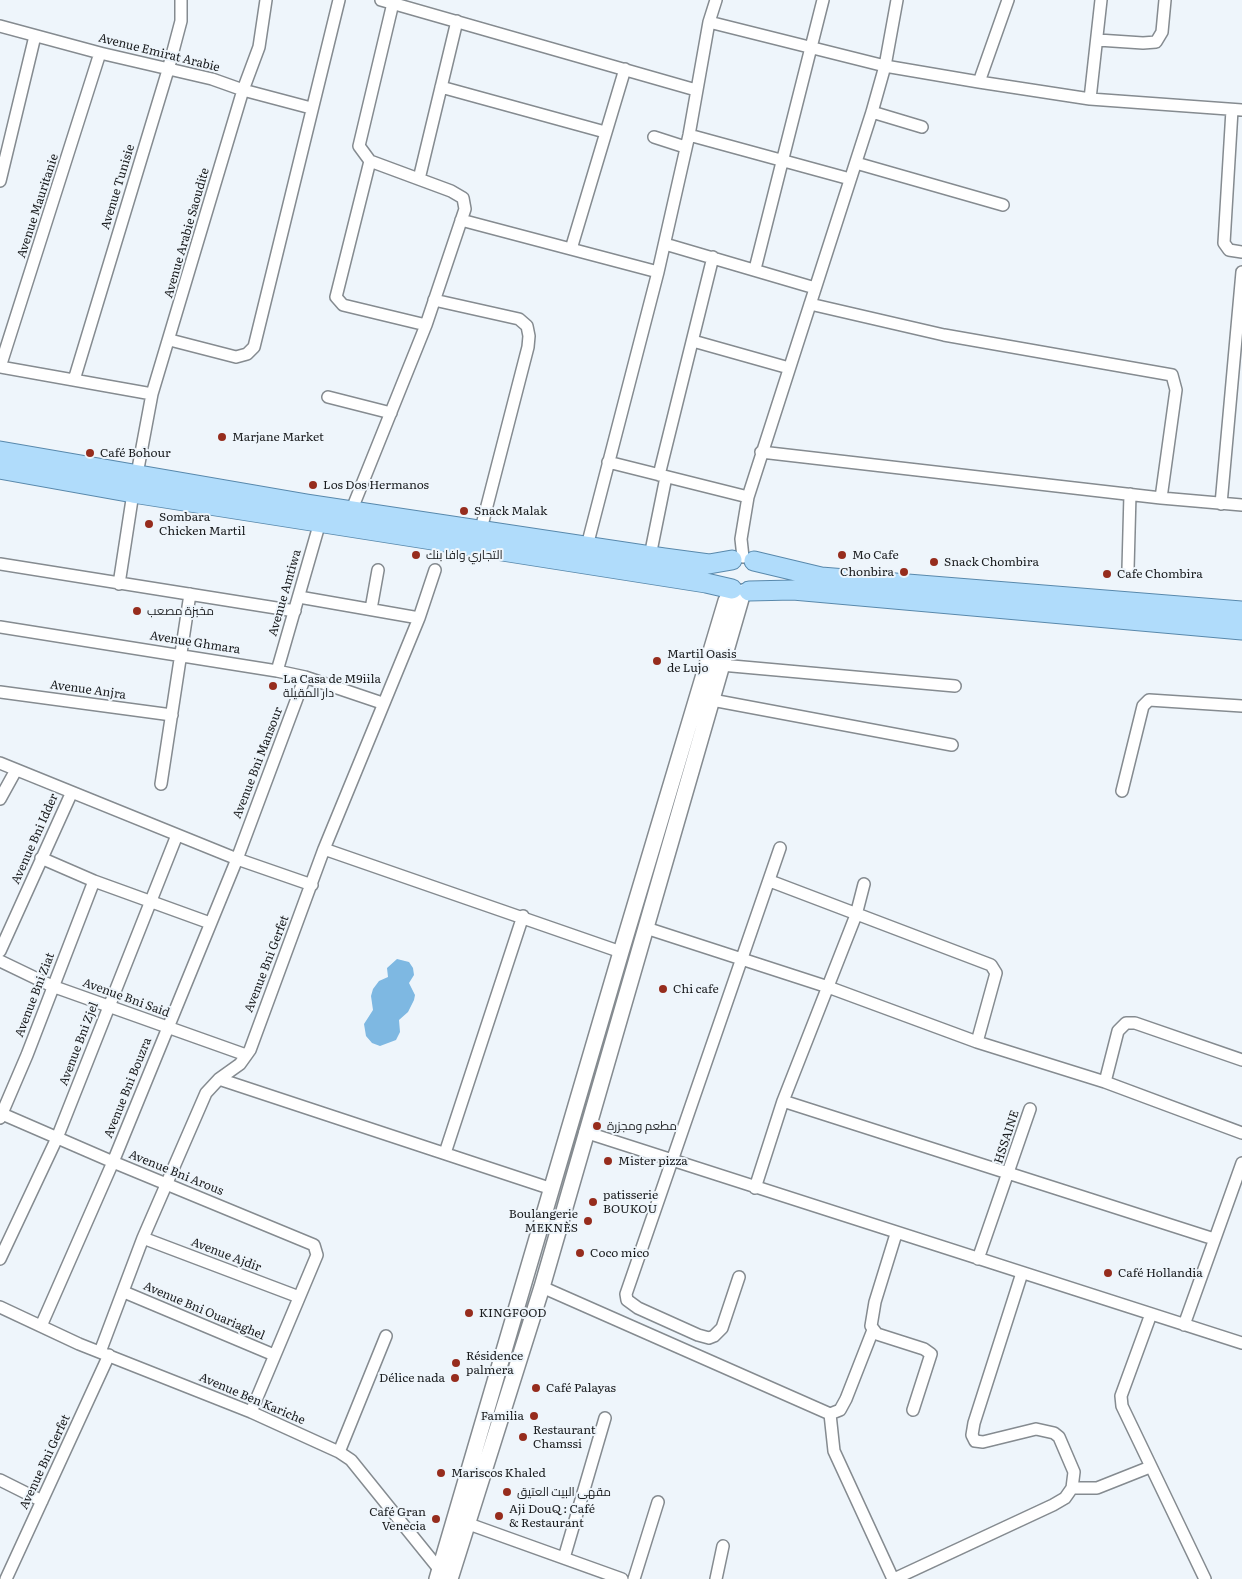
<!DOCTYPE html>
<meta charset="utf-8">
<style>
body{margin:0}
canvas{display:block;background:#eef5fb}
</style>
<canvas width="1242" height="1579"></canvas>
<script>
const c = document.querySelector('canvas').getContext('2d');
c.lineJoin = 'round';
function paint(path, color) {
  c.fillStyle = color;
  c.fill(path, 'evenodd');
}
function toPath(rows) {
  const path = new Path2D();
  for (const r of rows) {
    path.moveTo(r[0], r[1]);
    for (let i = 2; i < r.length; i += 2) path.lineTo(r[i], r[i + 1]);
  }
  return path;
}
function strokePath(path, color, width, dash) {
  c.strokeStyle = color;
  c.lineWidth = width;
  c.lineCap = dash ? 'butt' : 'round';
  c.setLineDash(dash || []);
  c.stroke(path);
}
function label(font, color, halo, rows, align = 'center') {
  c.font = font + ' Literata,Cairo,serif';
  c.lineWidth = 4;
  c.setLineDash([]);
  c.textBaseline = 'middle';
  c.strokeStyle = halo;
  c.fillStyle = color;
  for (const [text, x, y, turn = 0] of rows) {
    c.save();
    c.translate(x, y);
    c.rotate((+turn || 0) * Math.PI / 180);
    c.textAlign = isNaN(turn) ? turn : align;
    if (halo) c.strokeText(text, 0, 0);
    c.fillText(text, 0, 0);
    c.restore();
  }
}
const water = toPath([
 [397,959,409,962,413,968,414,975,409,983,415,995,414,1000,408,1012,399,1020,400,1032,396,1040,380,1046,372,1043,366,1036,364,1024,373,1010,371,996,373,989,379,981,388,977,387,968]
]);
const minor = toPath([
 [381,0,696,90],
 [709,22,885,66,979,82,1090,99,1242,110],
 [0,26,100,53,212,79,243,90,311,108],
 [1098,40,1143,43,1156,42,1162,32,1165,0],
 [979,82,1008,0],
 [441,87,605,132],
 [1090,99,1101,0],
 [1232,110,1224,243,1229,250,1242,252],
 [872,112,922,127],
 [689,135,850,179],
 [654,137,685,147],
 [370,161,336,297,343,305,426,325],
 [856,163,1003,205],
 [419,179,457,21],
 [0,181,35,36],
 [461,220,658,272],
 [665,244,815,288],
 [571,249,625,69],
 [755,269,823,0],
 [434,300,519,319,527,326,529,336,528,347,481,529],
 [810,304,944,335,1172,375,1176,390,1161,498],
 [170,340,236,357,247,354,254,347,339,0],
 [693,341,789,368],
 [0,367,100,53],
 [0,367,152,394],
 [74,380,168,70,181,21,181,0],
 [328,397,391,413],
 [761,452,1161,498,1242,505],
 [608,462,748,497],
 [137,474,152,394,243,90,259,47,266,0],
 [659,475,713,257],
 [1221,504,1242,272],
 [352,509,426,325,465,209,463,198,451,191,370,161,359,146,393,3],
 [587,546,658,272,689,135,709,22,716,0],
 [650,556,666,477],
 [743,557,741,539,748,497,872,112,885,66,897,0],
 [0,564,295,611],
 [1128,569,1130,494],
 [119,584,133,493],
 [299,597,419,618],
 [371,609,378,570],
 [0,627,277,671,305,677,382,703],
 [721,665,955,686],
 [277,671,320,522],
 [0,692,172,715],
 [712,700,952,745],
 [0,763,237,859,312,885],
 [161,784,190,594],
 [1122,791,1143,706,1149,700,1242,706],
 [0,799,16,770],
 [324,849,621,952],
 [41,858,94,881,210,923],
 [770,881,991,965,996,973,977,1042],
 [646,928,828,987,977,1042,1105,1082,1242,1133],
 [0,951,71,794],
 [0,961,52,986,246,1055],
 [219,1079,552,1189],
 [1105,1082,1118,1031,1126,1023,1135,1023,1242,1060],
 [783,1101,1214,1239],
 [0,1113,113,1162,314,1245,317,1255,251,1412],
 [0,1118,27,1055,94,881],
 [585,1132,1242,1343],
 [445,1153,523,916],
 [755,1188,783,1101,856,915,864,884],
 [896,1234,875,1302,871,1326,877,1334,924,1349,931,1354,913,1410],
 [143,1238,299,1297],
 [0,1259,57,1138,177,835],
 [978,1259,1030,1109],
 [739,1277,722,1328,714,1336,709,1338,698,1335,638,1308,627,1300,626,1294,780,848],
 [542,1287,830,1414,840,1410,846,1399,873,1330],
 [124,1292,274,1355],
 [0,1307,79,1344,251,1412,339,1452,351,1460,439,1569,444,1571],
 [1151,1314,1121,1396,1122,1406,1205,1579],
 [1184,1325,1242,1163],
 [41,1326,113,1162,237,859,305,677],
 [100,1352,143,1238,206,1093,219,1079,240,1064,250,1050,324,849,419,618,435,570],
 [830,1414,834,1451,893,1579],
 [339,1452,386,1336],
 [0,1480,42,1501],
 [1072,1488,1097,1488,1150,1467],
 [466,1523,622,1579],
 [564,1558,605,1418],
 [6,1579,109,1355],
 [634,1579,658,1502],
 [716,1579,723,1546],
 [894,1579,1053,1505,1065,1498,1072,1488,1074,1472,1059,1437,1054,1433,1036,1429,983,1442,975,1441,972,1435,974,1423,1022,1273]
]);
const tertiary = toPath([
 [437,1579,621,952,726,601,733,590],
 [450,1579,542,1287,743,592]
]);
const primary = toPath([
 [0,451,307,504,664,558,709,564,732,560],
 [0,469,133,493,706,583,732,589],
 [754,561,821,577,1242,611],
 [749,591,793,590,1242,630]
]);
const markers = [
 [222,437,5,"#962c1d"],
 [90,453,5,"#962c1d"],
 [313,485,5,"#962c1d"],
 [464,511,5,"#962c1d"],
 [149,524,5,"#962c1d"],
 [416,555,5,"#962c1d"],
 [842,555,5,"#962c1d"],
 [934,562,5,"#962c1d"],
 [904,572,5,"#962c1d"],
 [1107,574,5,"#962c1d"],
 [137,611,5,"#962c1d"],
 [657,661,5,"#962c1d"],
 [273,686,5,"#962c1d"],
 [663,989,5,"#962c1d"],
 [597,1126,5,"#962c1d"],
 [608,1161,5,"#962c1d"],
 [593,1202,5,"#962c1d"],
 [588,1221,5,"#962c1d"],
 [580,1253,5,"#962c1d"],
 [1108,1273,5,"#962c1d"],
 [469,1313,5,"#962c1d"],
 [456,1363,5,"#962c1d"],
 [455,1378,5,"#962c1d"],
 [536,1388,5,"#962c1d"],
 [534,1416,5,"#962c1d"],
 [523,1437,5,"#962c1d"],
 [441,1473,5,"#962c1d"],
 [507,1492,5,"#962c1d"],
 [499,1516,5,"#962c1d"],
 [436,1519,5,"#962c1d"]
];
const streetNames = [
 ["Avenue Emirat Arabie",159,53,14],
 ["Avenue Tunisie",118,187,-73],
 ["Avenue Mauritanie",38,206,-72],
 ["Avenue Arabie Saoudite",187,233,-74],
 ["Avenue Amtiwa",285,593,-74],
 ["Avenue Ghmara",195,643,9],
 ["Avenue Anjra",88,690,8],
 ["Avenue Bni Mansour",258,763,-69],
 ["Avenue Bni Idder",35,839,-66],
 ["Avenue Bni Gerfet",267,964,-69],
 ["Avenue Bni Ziat",35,995,-69],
 ["Avenue Bni Said",126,998,20],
 ["Avenue Bni Zjel",79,1044,-69],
 ["Avenue Bni Bouzra",128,1088,-68],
 ["HSSAINE",1007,1137,-72],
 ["Avenue Bni Arous",176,1173,22],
 ["Avenue Ajdir",226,1255,21],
 ["Avenue Bni Ouariaghel",204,1311,23],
 ["Avenue Ben Kariche",252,1399,23],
 ["Avenue Bni Gerfet",45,1462,-65]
];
const poiNames = [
 ["Marjane Market",232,437],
 ["Café Bohour",100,453],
 ["Los Dos Hermanos",323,485],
 ["Snack Malak",474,511],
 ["Sombara",159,517],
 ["Chicken Martil",159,531],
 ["التجاري وافا بنك",426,555],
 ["Mo Cafe",852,555],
 ["Snack Chombira",944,562],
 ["Chonbira",894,572,"right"],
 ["Cafe Chombira",1117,574],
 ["مخبزة مصعب",147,611],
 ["Martil Oasis",667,654],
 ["de Lujo",667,668],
 ["La Casa de M9iila",283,679],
 ["دار المقيلة",283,693],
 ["Chi cafe",673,989],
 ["مطعم ومجزرة",607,1126],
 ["Mister pizza",618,1161],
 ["patisserie",603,1195],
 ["BOUKOU",603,1209],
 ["Boulangerie",578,1214,"right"],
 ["MEKNÈS",578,1228,"right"],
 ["Coco mico",590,1253],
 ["Café Hollandia",1118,1273],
 ["KINGFOOD",479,1313],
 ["Résidence",466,1356],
 ["palmera",466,1370],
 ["Délice nada",445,1378,"right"],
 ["Café Palayas",546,1388],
 ["Familia",524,1416,"right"],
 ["Restaurant",533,1430],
 ["Chamssi",533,1444],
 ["Mariscos Khaled",451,1473],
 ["مقهى البيت العتيق",517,1492],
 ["Aji DouQ : Café",509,1509],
 ["& Restaurant",509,1523],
 ["Café Gran",426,1512,"right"],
 ["Venecia",426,1526,"right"]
];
paint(water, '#7eb8e2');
strokePath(minor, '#858b90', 14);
strokePath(tertiary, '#858b90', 18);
strokePath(primary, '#5989ac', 21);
strokePath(minor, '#fff', 11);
strokePath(tertiary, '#fff', 15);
strokePath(primary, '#b0dcfb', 19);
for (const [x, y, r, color] of markers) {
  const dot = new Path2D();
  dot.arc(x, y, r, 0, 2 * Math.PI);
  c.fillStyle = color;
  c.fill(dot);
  strokePath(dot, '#eef5fb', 2);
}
label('12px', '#1a1c1e', '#eef5fb', streetNames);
label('12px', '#1a1c1e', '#eef5fb', poiNames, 'left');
</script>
